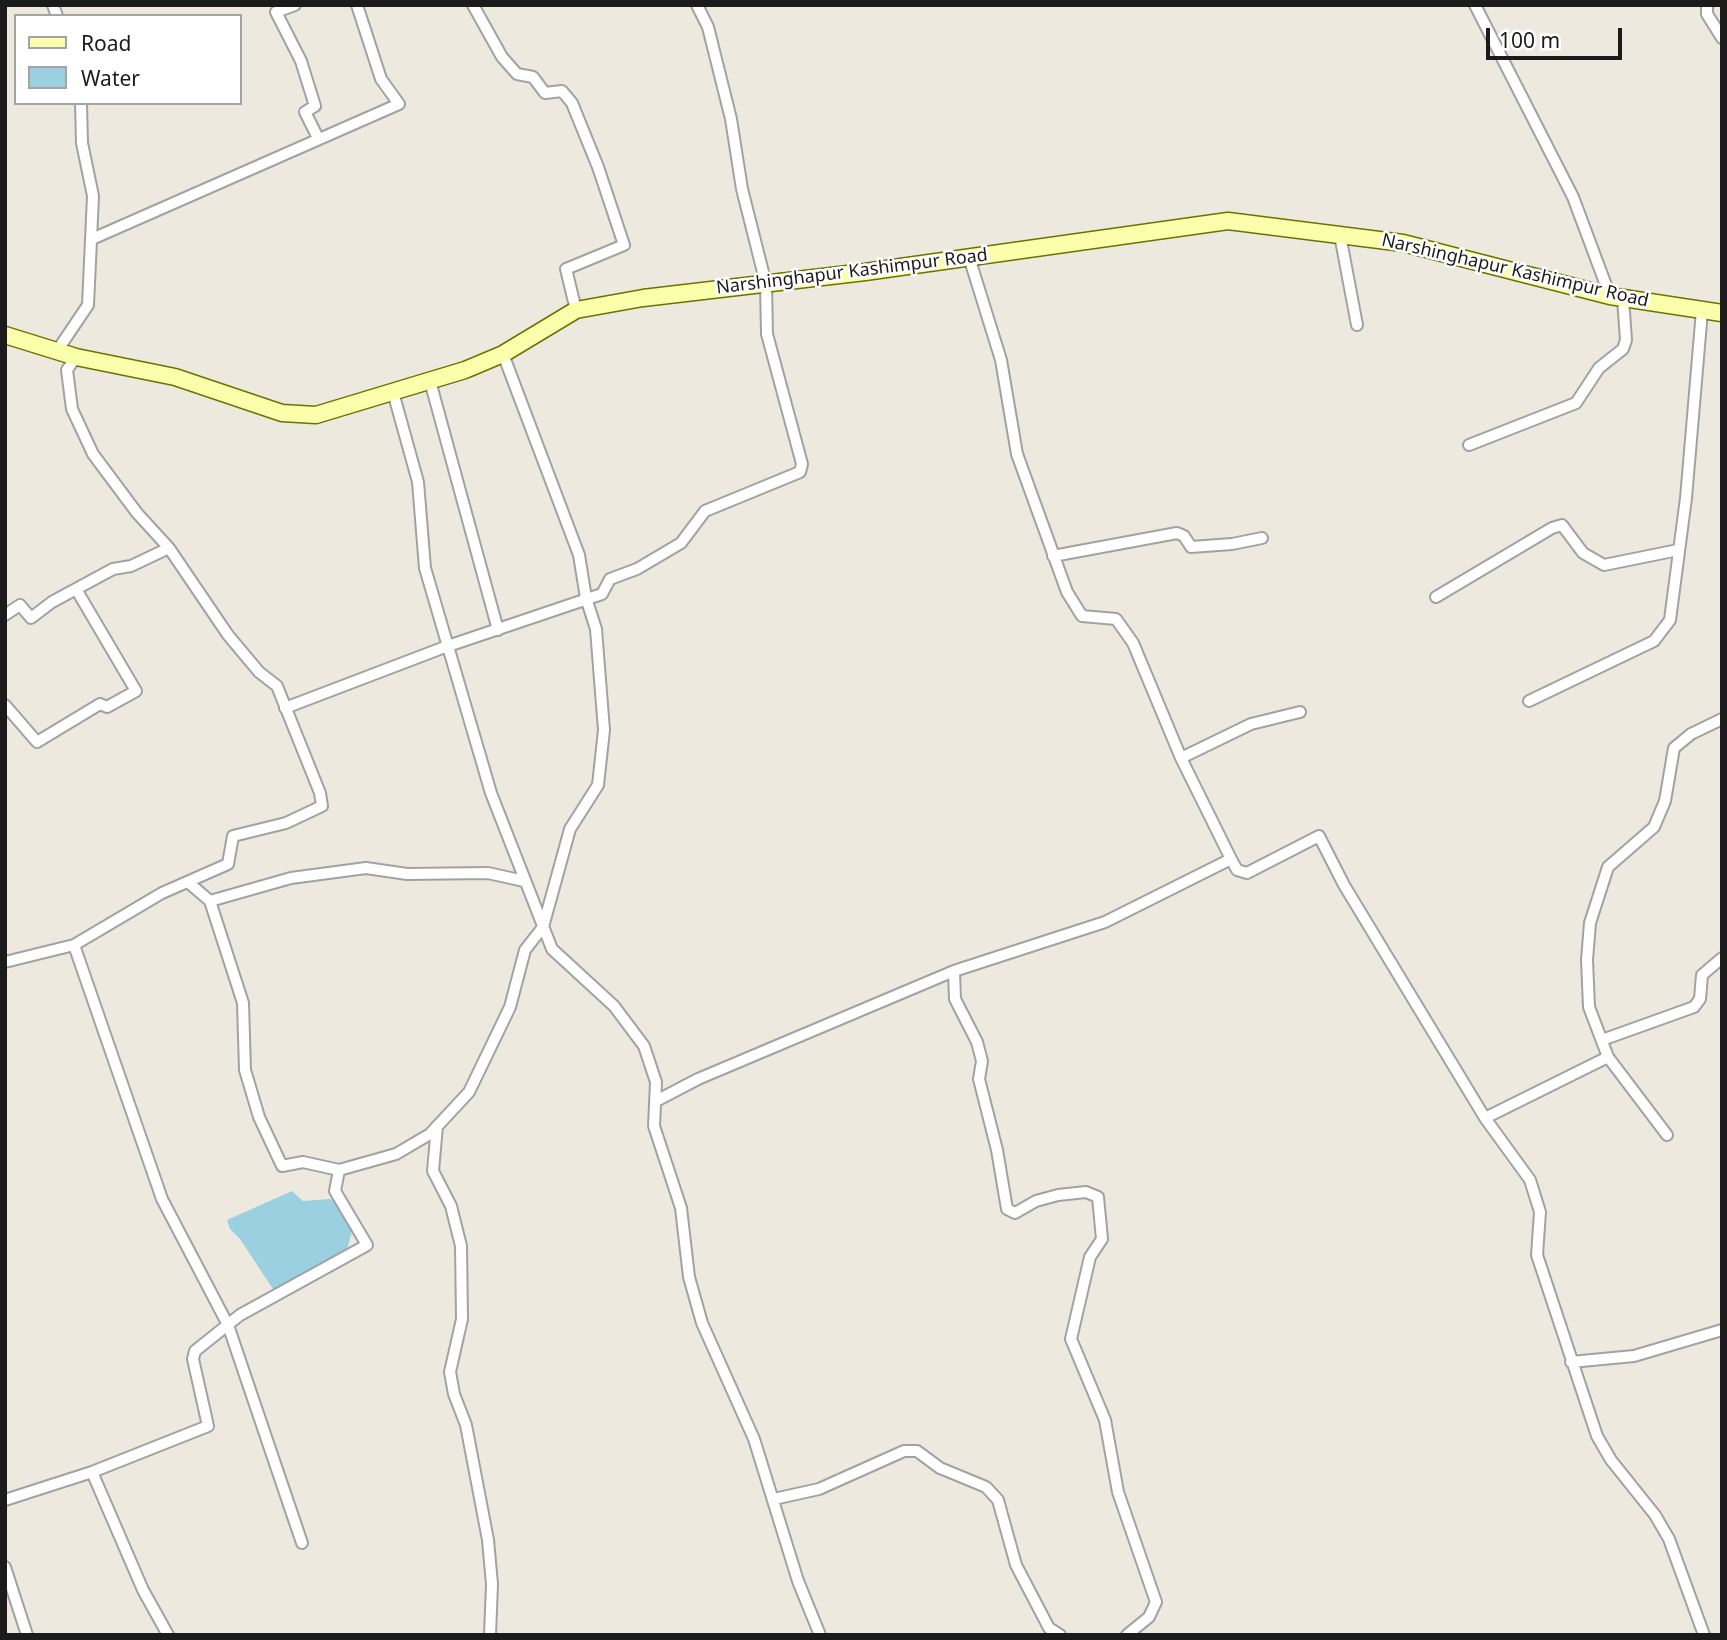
<!DOCTYPE html>
<style>
body{margin:0}
#map{position:relative;width:1727px;height:1640px;overflow:hidden;background:#eee9df;font-family:"Noto Sans",sans-serif}
canvas{display:block}
.frame{position:absolute;inset:0;border:7px solid #1b1b1b;pointer-events:none}
.legend{position:absolute;left:14px;top:14px;width:228px;height:91px;box-sizing:border-box;background:#fff;border:2px solid #a4a4a4;margin:0;padding:9px 12px;list-style:none;font-size:21px;color:#1b1b1b}
.legend li{display:flex;align-items:center;gap:14px;height:35px}
.legend b{width:35px;border:2px solid #a4a4a4}
.scale{position:absolute;left:1486px;top:28px;width:136px;height:32px;box-sizing:border-box;border:4px solid #1b1b1b;border-top:0;padding-left:9px;font-size:21px;line-height:24px;white-space:nowrap;color:#1b1b1b;-webkit-text-stroke:5px #fff;paint-order:stroke}
</style>
<div id="map">
<canvas width="1727" height="1640"></canvas>
<div class="frame"></div>
<ul class="legend">
<li><b style="height:9px;background:#fbffac"></b>Road</li>
<li><b style="height:19px;background:#9bd0e0"></b>Water</li>
</ul>
<div class="scale">100 m</div>
</div>
<script>
const c = document.querySelector('canvas').getContext('2d');
c.lineJoin = 'round';
function paint(path, color) {
  c.fillStyle = color;
  c.fill(path, 'evenodd');
}
function toPath(rows) {
  const path = new Path2D();
  for (const r of rows) {
    path.moveTo(r[0], r[1]);
    for (let i = 2; i < r.length; i += 2) path.lineTo(r[i], r[i + 1]);
  }
  return path;
}
function strokePath(path, color, width, dash) {
  c.strokeStyle = color;
  c.lineWidth = width;
  c.lineCap = dash ? 'butt' : 'round';
  c.setLineDash(dash || []);
  c.stroke(path);
}
function label(font, color, halo, rows, align = 'center') {
  c.font = font + ' "Noto Sans",sans-serif';
  c.lineWidth = 5;
  c.setLineDash([]);
  c.textBaseline = 'middle';
  c.strokeStyle = halo;
  c.fillStyle = color;
  for (const [text, x, y, turn = 0] of rows) {
    c.save();
    c.translate(x, y);
    c.rotate((+turn || 0) * Math.PI / 180);
    c.textAlign = isNaN(turn) ? turn : align;
    if (halo) c.strokeText(text, 0, 0);
    c.fillText(text, 0, 0);
    c.restore();
  }
}
const water = toPath([
 [292,1191,303,1201,330,1199,339,1203,349,1219,352,1231,347,1250,281,1287,273,1289,240,1239,230,1229,227,1220]
]);
const street = toPath([
 [53,5,57,16],
 [295,5,276,12,301,61,315,106,305,112,318,138],
 [473,5,502,57,517,74,533,77,545,93,562,91,572,103,598,167,624,245,566,269,576,310],
 [1475,5,1573,197,1610,296],
 [1707,5,1707,14,1722,38],
 [1340,235,1357,325],
 [92,239,399,104,381,79,357,5],
 [969,257,1001,360,1017,454,1067,592,1082,616,1116,619,1133,643,1181,758,1231,859],
 [57,351,88,305,93,196,82,143,81,103],
 [430,381,498,630],
 [393,392,418,482,425,568,491,793,552,949,614,1006,644,1046,656,1082,654,1126,681,1208,689,1277,702,1323,754,1439,798,1581,820,1635],
 [1469,445,1576,403,1599,368,1623,349,1626,340,1623,298],
 [1053,556,1177,533,1184,536,1191,547,1232,544,1262,538],
 [1436,597,1552,528,1562,525,1583,553,1604,565,1678,550],
 [5,615,20,605,31,618,52,602,113,569,131,566,169,548],
 [1529,701,1654,641,1670,620,1686,498,1702,311],
 [5,705,37,742,100,704,107,707,136,691,76,589],
 [285,708,445,647,602,594,610,579,637,569,681,543,705,511,800,472,802,464,767,334,766,284,742,189,731,119,708,27,697,5],
 [1181,758,1251,724,1300,712],
 [189,883,210,901,243,1003,245,1070,259,1117,282,1166,303,1162,339,1170],
 [210,901,291,878,366,868,407,874,488,873,524,881],
 [74,945,162,1199,228,1325,302,1543],
 [5,962,74,945,162,893,228,864,233,836,286,823,322,806,320,793,277,686,259,672,228,635,169,548,137,513,93,454,72,409,67,370,76,357],
 [954,971,955,999,977,1042,982,1061,979,1079,997,1150,1007,1209,1015,1213,1036,1201,1058,1195,1086,1192,1098,1197,1102,1239,1090,1257,1071,1339,1105,1420,1118,1492,1156,1602,1149,1617,1127,1635],
 [1602,1040,1694,1007,1700,999,1702,975,1722,958],
 [656,1101,698,1079,954,971,1105,922,1231,859,1237,870,1247,873,1319,836,1344,885,1485,1118,1530,1180,1540,1212,1537,1255,1597,1436,1611,1460,1655,1515,1669,1539,1704,1635],
 [1485,1118,1608,1057],
 [437,1126,433,1171,451,1206,461,1246,462,1319,450,1372,454,1394,466,1425,488,1540,492,1584,490,1635],
 [1667,1135,1608,1057,1589,1007,1587,960,1590,923,1608,867,1654,827,1665,801,1674,748,1691,734,1722,719],
 [1571,1362,1634,1356,1722,1330],
 [92,1472,143,1590,168,1635],
 [774,1499,819,1489,904,1451,917,1451,940,1468,986,1487,998,1500,1016,1565,1049,1628,1060,1635],
 [5,1500,92,1472,208,1426,193,1359,195,1351,240,1315,367,1245,335,1191,339,1170,396,1154,430,1134,469,1092,510,1007,525,950,543,927,570,829,598,785,604,730,596,629,586,598,579,555,503,354],
 [5,1567,27,1635]
]);
const secondary = toPath([
 [5,335,76,357,175,377,282,413,316,415,465,370,503,354,576,310,643,298,865,272,1228,221,1403,243,1610,296,1722,313]
]);
const streetNames = [
 ["Narshinghapur Kashimpur Road",1515,271,13],
 ["Narshinghapur Kashimpur Road",852,272,-7]
];
paint(water, '#9bd0e0');
strokePath(street, '#a2a2a2', 14);
strokePath(secondary, '#687400', 19);
strokePath(street, '#fff', 10);
strokePath(secondary, '#fbffac', 16);
label('18px', '#1b1b1b', '#fff', streetNames);
</script>
